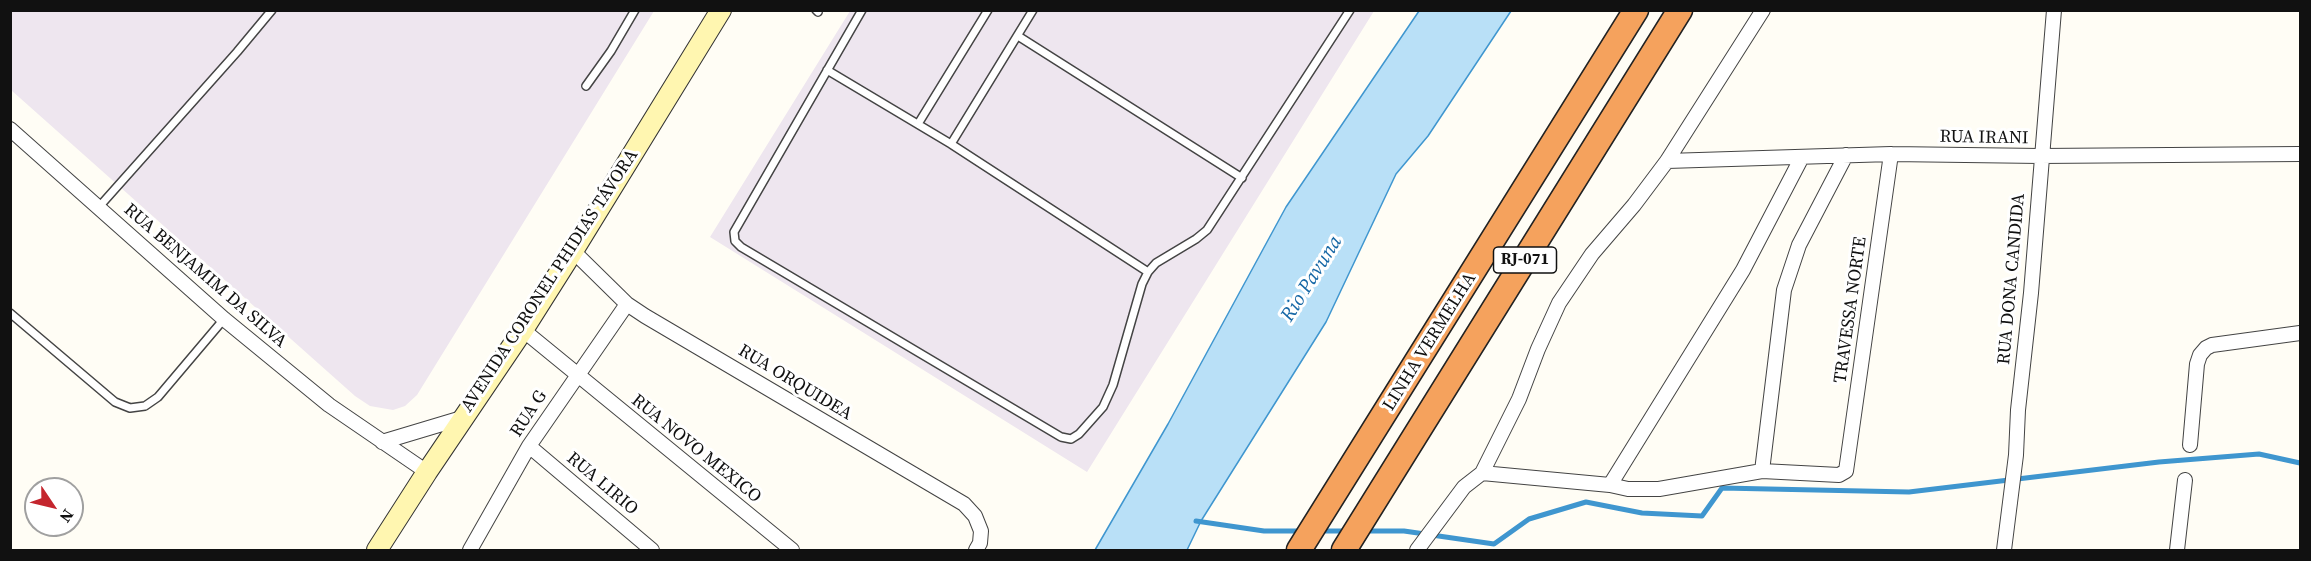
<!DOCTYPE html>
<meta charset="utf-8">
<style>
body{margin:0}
#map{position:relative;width:2311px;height:561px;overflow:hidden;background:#fffdf5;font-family:"Source Serif 4",serif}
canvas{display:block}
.frame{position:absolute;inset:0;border:12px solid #111;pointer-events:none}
.north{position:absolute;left:24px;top:477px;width:60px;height:60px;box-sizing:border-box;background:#fff;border:2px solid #a0a0a0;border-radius:50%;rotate:125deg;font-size:16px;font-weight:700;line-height:24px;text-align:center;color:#111}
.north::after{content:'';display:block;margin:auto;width:21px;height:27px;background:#c4262e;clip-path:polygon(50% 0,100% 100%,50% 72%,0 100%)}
</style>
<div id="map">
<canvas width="2311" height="561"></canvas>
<div class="frame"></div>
<div class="north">N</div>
</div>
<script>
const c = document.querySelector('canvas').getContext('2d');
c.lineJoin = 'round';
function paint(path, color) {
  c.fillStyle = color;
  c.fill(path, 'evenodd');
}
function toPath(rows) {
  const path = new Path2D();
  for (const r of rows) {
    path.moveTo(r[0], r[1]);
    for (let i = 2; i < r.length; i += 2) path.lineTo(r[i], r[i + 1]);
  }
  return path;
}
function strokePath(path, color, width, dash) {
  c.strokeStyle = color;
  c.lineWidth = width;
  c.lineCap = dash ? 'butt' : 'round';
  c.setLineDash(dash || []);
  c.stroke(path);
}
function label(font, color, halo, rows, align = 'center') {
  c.font = font + ' "Source Serif 4",serif';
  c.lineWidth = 6;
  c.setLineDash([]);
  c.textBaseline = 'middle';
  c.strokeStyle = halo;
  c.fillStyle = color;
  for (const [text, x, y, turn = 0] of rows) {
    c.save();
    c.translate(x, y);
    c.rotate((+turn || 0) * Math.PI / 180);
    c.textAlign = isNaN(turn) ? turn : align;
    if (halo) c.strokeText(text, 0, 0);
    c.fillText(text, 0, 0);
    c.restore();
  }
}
const industrial = toPath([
 [11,11,654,11,417,395,405,406,393,410,370,406,355,396,11,90],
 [850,11,1374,11,1087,472,710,237]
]);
const water = toPath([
 [1419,11,1511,11,1428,136,1396,174,1326,322,1201,521,1187,550,1095,550,1168,424,1286,207,1419,11]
]);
const stream = toPath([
 [1196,521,1264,531,1303,531],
 [1318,531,1348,531],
 [1363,531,1404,531,1494,544,1529,519,1586,502,1642,513,1702,516,1722,488,1909,492,2159,462,2259,454,2300,463]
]);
const lane = toPath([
 [816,10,818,12],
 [862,10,734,232,735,241,741,247,1061,437,1071,439,1079,434,1103,407,1113,385,1142,284,1148,272,1156,263,1196,239,1207,230,1350,10],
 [1018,36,1242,178],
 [827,70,951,144,1148,272],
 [586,86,611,51,635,10],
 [918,124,988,10],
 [951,144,1033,10],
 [98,208,237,52,272,10],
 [10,313,115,402,130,408,145,406,158,397,224,319]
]);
const street = toPath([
 [10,129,224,319,329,405,427,472],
 [1667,161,1891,154,2040,156,2300,154],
 [573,251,627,304,645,316,964,504,975,516,981,531,980,543,976,550],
 [523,330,792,550],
 [382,442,462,418],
 [2190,445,2197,364,2200,355,2206,348,2212,345,2300,333],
 [529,446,652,550],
 [1762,471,1784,290,1799,245,1846,155],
 [1482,473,1610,485,1628,489,1659,489,1762,471,1839,475,1846,471,1891,154],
 [1610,485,1743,270,1802,157],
 [470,550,529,446,627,304],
 [1417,550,1464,487,1482,473,1519,399,1538,349,1559,303,1592,254,1634,205,1667,161,1763,10],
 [2004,550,2016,455,2018,410,2031,293,2054,10],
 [2177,550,2185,480]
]);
const secondary = toPath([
 [377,550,427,472,523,330,573,251,721,10]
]);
const highway = toPath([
 [1299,550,1636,10],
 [1344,550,1680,10]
]);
const shields = [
 [1525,260,63]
];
const shieldNames = [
 ["RJ-071",1525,260]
];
const streetNames = [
 ["RUA IRANI",1984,138,1],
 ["RUA BENJAMIM DA SILVA",205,276,41],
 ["RUA DONA CANDIDA",2012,279,-85],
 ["AVENIDA CORONEL PHIDIAS TÁVORA",550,281,-57],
 ["TRAVESSA NORTE",1851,310,-82],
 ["LINHA VERMELHA",1430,342,-58],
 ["RUA ORQUIDEA",795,383,31],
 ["RUA G",529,414,-57],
 ["RUA NOVO MEXICO",696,449,39],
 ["RUA LIRIO",602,484,40]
];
const waterNames = [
 ["Rio Pavuna",1312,279,-58]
];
paint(industrial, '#eee6ef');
paint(water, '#b9e0f7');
strokePath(water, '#3f96cf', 1.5);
strokePath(stream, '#3f96cf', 5);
strokePath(lane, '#444', 10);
strokePath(street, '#444', 16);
strokePath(secondary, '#333', 22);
strokePath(highway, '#222', 27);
strokePath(lane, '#fff', 7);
strokePath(street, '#fff', 14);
strokePath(secondary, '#fff6b0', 20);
strokePath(highway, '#f5a25d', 24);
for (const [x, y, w] of shields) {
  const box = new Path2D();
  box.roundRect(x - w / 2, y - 13, w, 26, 4.5);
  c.fillStyle = '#fff';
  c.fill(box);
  strokePath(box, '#111', 1.5);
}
label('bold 16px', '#111', null, shieldNames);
label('18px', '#111', '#fff', streetNames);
label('italic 20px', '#1768a6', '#fff', waterNames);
</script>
